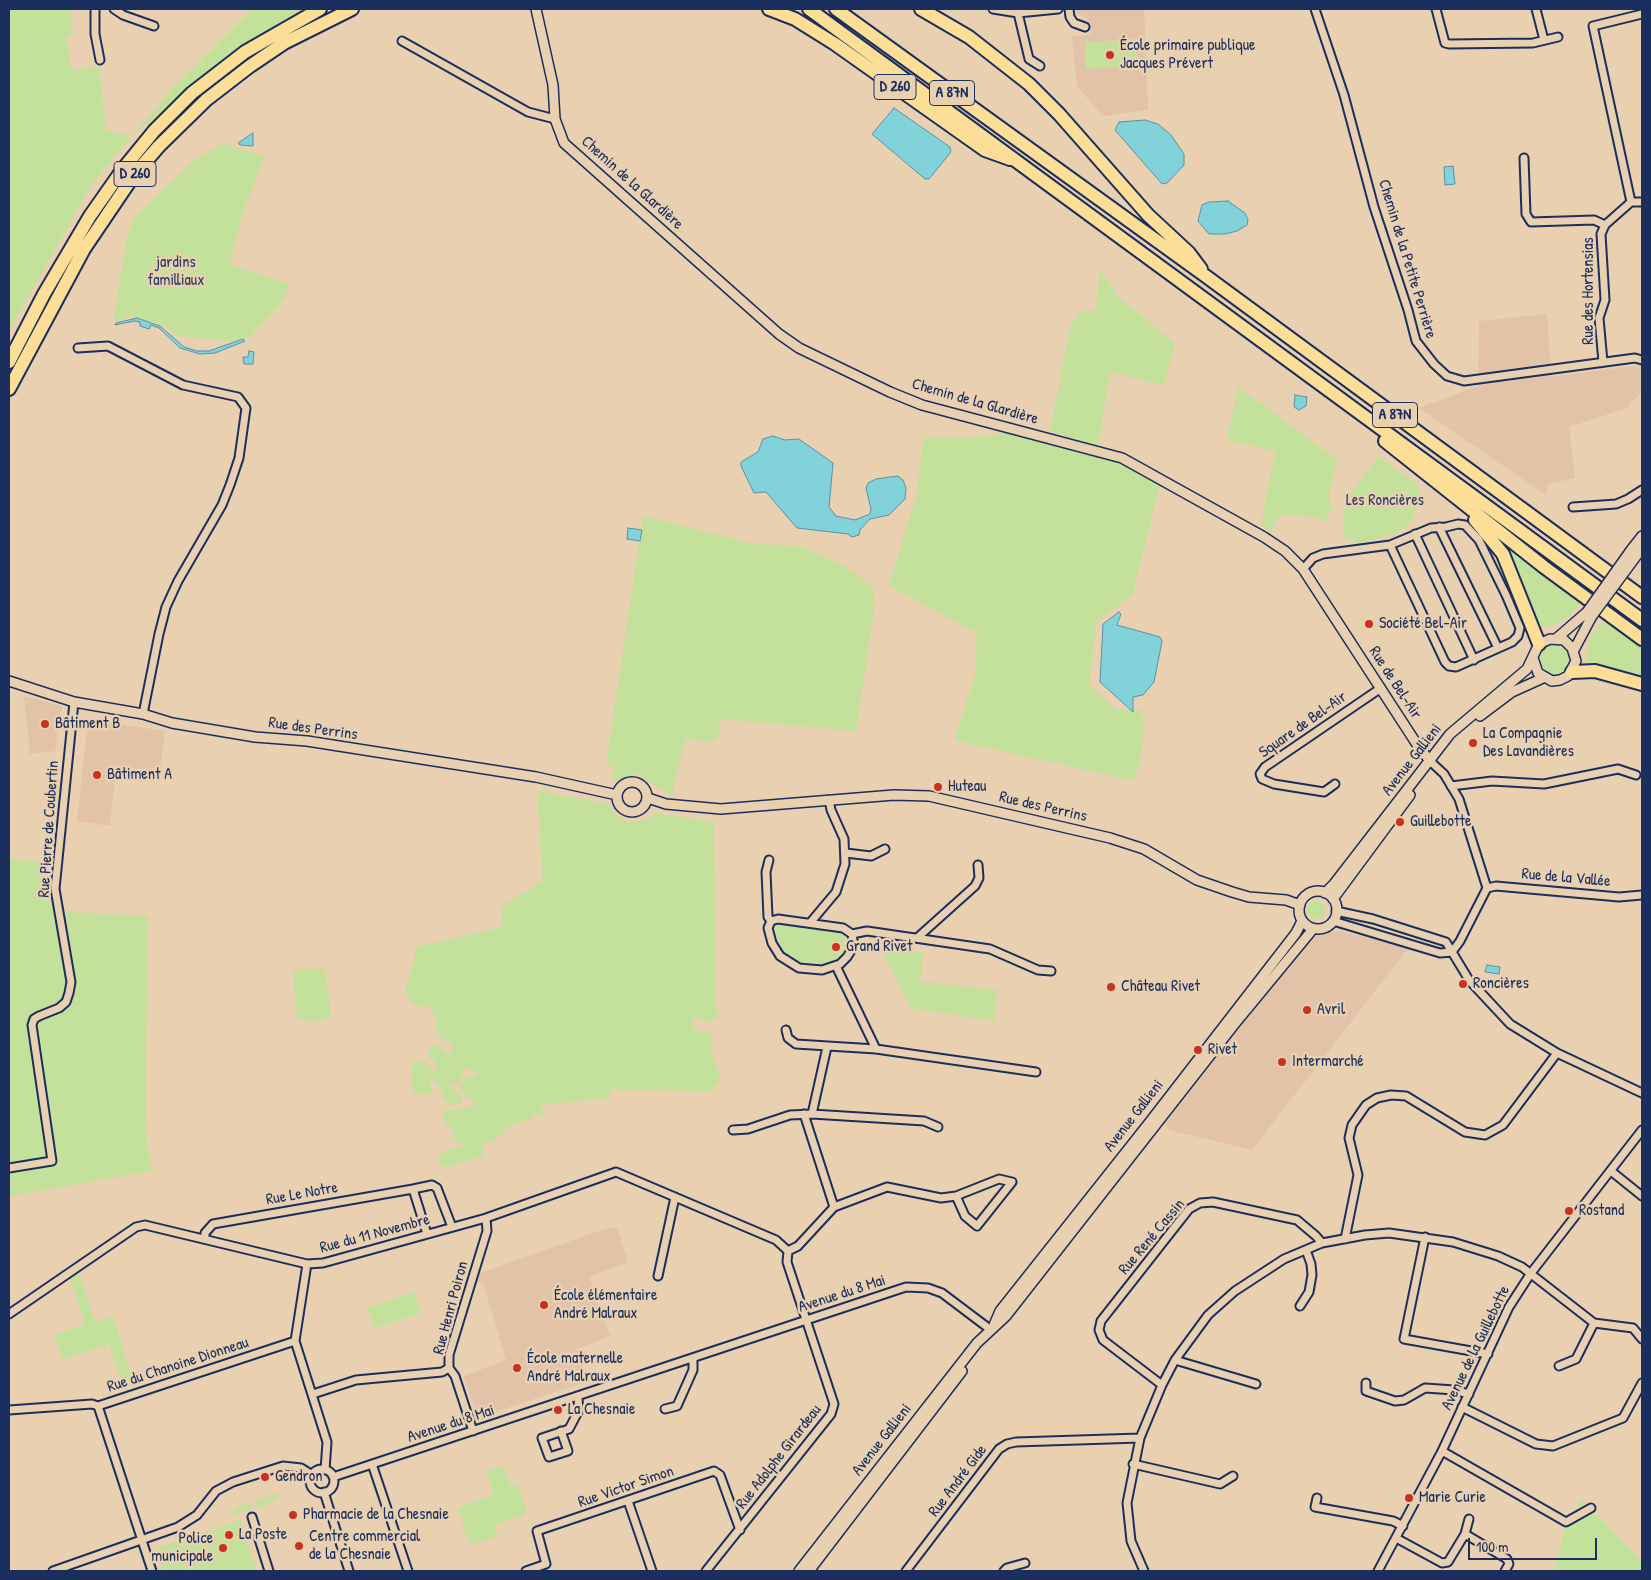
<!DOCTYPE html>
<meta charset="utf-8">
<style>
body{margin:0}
#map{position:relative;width:1651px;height:1580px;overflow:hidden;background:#e8d0b0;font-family:"Patrick Hand",sans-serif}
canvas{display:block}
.frame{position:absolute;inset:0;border:10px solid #1b2f5e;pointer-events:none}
.scale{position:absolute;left:1468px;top:1538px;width:129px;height:22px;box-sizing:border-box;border:2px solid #1b2f5e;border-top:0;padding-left:6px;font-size:15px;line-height:18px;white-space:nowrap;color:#1b2f5e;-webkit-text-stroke:4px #e8d0b0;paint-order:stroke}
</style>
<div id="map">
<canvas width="1651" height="1580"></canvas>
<div class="frame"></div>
<div class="scale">100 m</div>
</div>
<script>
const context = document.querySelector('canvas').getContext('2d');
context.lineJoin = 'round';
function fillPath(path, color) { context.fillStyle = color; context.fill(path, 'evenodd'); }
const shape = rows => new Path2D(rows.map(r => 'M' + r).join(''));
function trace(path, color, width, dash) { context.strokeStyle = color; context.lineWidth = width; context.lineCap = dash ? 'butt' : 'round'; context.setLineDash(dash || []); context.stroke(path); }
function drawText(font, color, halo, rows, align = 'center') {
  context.font = font + ' "Patrick Hand",sans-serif'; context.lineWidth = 5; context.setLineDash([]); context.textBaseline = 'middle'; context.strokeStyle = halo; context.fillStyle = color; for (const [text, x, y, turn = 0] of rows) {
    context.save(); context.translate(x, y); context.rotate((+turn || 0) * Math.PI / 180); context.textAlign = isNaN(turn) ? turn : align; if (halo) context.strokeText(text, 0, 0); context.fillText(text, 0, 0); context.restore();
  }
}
fillPath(shape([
 [1075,9,1144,9,1148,110,1103,116,1077,86,1072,37,1091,34,1089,20,1076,13],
 [1547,314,1551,377,1639,365,1642,366,1642,391,1627,408,1569,427,1575,478,1548,484,1546,495,1419,408,1478,386,1479,321],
 [24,696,62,706,55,751,30,754],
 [88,720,165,731,159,776,116,768,110,826,77,821],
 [1338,931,1409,947,1252,1150,1169,1130,1165,1124,1310,937],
 [610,1227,618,1229,628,1262,589,1277,610,1336,577,1349,588,1381,477,1418,464,1376,506,1360,483,1283,477,1282,480,1273]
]), '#e2c3a7');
fillPath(shape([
 [9,9,71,9,73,33,66,37,72,70,99,66,106,131,132,136,172,89,253,9,302,9,240,47,132,136,91,186,9,330],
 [1137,39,1138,66,1086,69,1085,42],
 [223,143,265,157,241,218,230,265,289,284,285,298,250,337,237,342,180,336,160,324,133,316,115,321,114,314,128,231,135,217,192,162],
 [1100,270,1120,298,1175,344,1164,385,1110,372,1098,447,1050,431,1070,328,1078,313,1096,310],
 [1238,387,1337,459,1330,490,1329,508,1337,502,1325,521,1316,517,1281,515,1270,532,1261,525,1275,451,1227,440],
 [1020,431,1105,452,1160,486,1133,594,1097,621,1089,685,1118,710,1140,709,1145,723,1140,764,1133,781,954,740,975,675,977,633,889,586,916,496,924,438,975,438],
 [1378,456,1417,484,1420,492,1415,516,1400,531,1356,545,1355,539,1343,540,1344,503],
 [643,516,753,544,800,546,844,566,872,586,875,604,856,731,721,719,717,742,685,739,672,796,635,773,613,783,613,766,606,765],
 [1509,547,1581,600,1569,617,1555,625,1540,628],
 [1605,618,1642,645,1642,681,1588,668,1587,641],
 '1540 659a15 15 0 1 1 30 0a15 15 0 1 1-30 0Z',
 [537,791,609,804,614,814,629,822,643,820,657,813,714,822,716,1006,718,1018,706,1023,697,1018,691,1020,694,1030,711,1033,713,1057,721,1079,711,1091,611,1089,608,1098,542,1105,543,1116,532,1113,532,1119,510,1125,503,1134,491,1142,481,1143,484,1149,482,1156,447,1167,441,1166,437,1158,449,1149,467,1146,455,1141,453,1130,445,1123,442,1112,475,1106,475,1102,463,1094,459,1086,466,1078,478,1075,476,1072,460,1065,464,1073,461,1075,462,1080,457,1084,449,1084,462,1096,462,1103,455,1106,443,1099,441,1090,432,1079,429,1081,432,1092,426,1095,416,1094,411,1087,412,1064,417,1061,424,1062,436,1072,434,1059,429,1058,427,1054,431,1047,437,1045,449,1055,452,1045,439,1035,435,1027,437,1018,426,1005,419,1007,413,1004,407,997,406,987,414,961,416,947,503,927,501,907,543,880],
 [9,858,42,863,40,891,56,908,65,912,148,916,145,1132,152,1171,9,1196],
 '1307 910a9 9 0 1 1 18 0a9 9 0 1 1-18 0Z',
 [782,923,838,931,845,937,847,948,838,960,826,965,800,965,785,955,776,942,772,932,775,926],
 [879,946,924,953,920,981,997,990,995,1021,910,1008],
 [293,969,325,969,331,1017,317,1022,297,1019],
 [79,1273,95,1321,113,1316,134,1384,124,1388,109,1344,62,1360,54,1335,85,1324,70,1279],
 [414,1292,421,1313,374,1328,367,1308],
 [502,1466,510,1484,518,1486,527,1510,524,1515,494,1525,498,1536,474,1544,468,1542,458,1508,490,1496,493,1492,487,1471],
 [280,1471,291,1471,301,1474,303,1478,295,1477,283,1480],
 [280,1493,280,1496,274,1499,274,1502,256,1508,254,1501],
 [1582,1499,1642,1561,1642,1571,1552,1571,1557,1562,1566,1522],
 [251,1502,253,1509,228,1516,236,1508],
 [241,1520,257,1571,163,1571,156,1548]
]), '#c3e19a');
const water = shape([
 [894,108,950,147,951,152,929,179,925,179,872,134,894,108],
 [1145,120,1158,124,1171,135,1184,154,1184,165,1167,183,1162,184,1115,130,1119,122,1145,120],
 [253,133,253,146,240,145,238,143,253,133],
 [1453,166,1455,184,1445,185,1444,167,1453,166],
 [1228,201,1245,213,1248,220,1247,225,1237,231,1225,234,1209,234,1198,221,1202,205,1209,202,1228,201],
 [137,318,160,326,184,347,197,351,209,351,243,339,245,341,215,353,200,354,180,348,159,328,151,325,149,329,140,326,140,322,135,321,115,325,116,323,137,318],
 [249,351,254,352,253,364,244,364,243,357,248,357,249,351],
 [1295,395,1307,397,1306,406,1299,410,1294,407,1295,395],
 [773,436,785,440,799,439,833,463,829,507,836,516,855,520,870,514,871,509,866,488,868,483,876,479,898,476,903,480,906,488,905,499,889,515,870,519,860,530,859,535,852,537,848,534,797,528,766,492,754,493,741,466,741,462,758,452,763,439,773,436],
 [628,528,642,530,640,541,627,539,628,528],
 [1119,612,1121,614,1117,625,1160,637,1162,641,1154,682,1143,695,1133,697,1133,712,1100,682,1103,624,1119,612],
 [1487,965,1500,967,1499,974,1485,972,1487,965]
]);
fillPath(water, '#82d3d9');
trace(water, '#5991a8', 1);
const street = shape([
 [95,9,95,34,100,60],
 [114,9,123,15,154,26],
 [993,9,1018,13,1029,59,1040,66],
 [1017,9,1018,13,1058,9],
 [1069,9,1070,17,1074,23,1085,27],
 [1315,9,1344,95,1374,207,1408,310,1416,341,1434,364,1447,376,1464,381,1635,358,1642,360],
 [1436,9,1445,43,1449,44,1533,43,1558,37],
 [1536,9,1544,40],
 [402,41,528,112,555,119],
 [1524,158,1526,214,1531,222,1594,220,1605,225],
 [1631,202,1593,26,1642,14],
 [78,348,108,346,183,385,238,397,246,408,239,458,230,485,222,505,178,581,166,607,159,634,143,714],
 [1603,362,1599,318,1605,300,1601,234,1605,225,1631,202,1642,202],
 [1573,507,1616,504,1628,499,1642,490],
 [1439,527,1498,648],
 [1415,534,1474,660],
 [1303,569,1313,558,1323,554,1390,545,1431,528,1446,527,1458,524,1465,525,1479,540,1506,595,1520,628,1518,636,1512,642,1456,667,1449,666,1445,662,1390,545],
 [1431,762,1444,774,1459,799,1487,888,1460,941,1452,952],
 [1335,784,1324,792,1274,784,1262,779,1260,774,1265,767,1381,688],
 [1451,786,1492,781,1544,784,1618,769,1636,775],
 [846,853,871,856,885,849],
 [769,860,766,872,768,917,771,921,768,928,772,943,780,956,799,968,822,970,840,964,847,957,854,946,852,934,843,928,778,919,771,921],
 [1487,888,1496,886,1619,897,1642,895],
 [1336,911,1373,919,1446,942,1469,980,1510,1024,1557,1053,1642,1093],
 [1333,921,1440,953,1452,952],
 [810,923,836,892,845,864,844,839,831,810,829,800],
 [852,934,867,931,990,949,1038,970,1051,971],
 [917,938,975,886,979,878,978,865],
 [836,966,876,1049],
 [786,1030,788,1038,796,1044,876,1049,1036,1072],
 [804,1114,834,1207],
 [812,1114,827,1047],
 [733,1130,748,1129,790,1115,812,1114,924,1121,938,1127],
 [9,1168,52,1161,32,1025,34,1019,39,1016,59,1008,66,1002,69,993,71,982,55,889,74,702],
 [1611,1171,1642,1196],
 [413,1189,432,1185,437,1188,452,1227],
 [1425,1237,1404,1339,1488,1354],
 [205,1239,205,1233,213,1224,413,1189,427,1234],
 [1345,1239,1358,1175,1349,1138,1352,1125,1366,1105,1377,1098,1391,1095,1406,1096,1465,1132,1485,1135,1503,1125,1557,1053],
 [788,1251,798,1246,834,1207,887,1187,941,1198,956,1196,999,1179,1012,1182,977,1226,965,1216,956,1196],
 [307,1264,295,1341,327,1442,325,1470],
 [658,1276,675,1197],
 [1300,1306,1309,1292,1312,1275,1311,1264,1306,1250],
 [9,1314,136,1227,145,1225,307,1264,323,1263,486,1218,616,1172,776,1240,788,1251,787,1262,834,1404,831,1414,706,1571],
 [1175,1360,1256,1384],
 [1559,1366,1576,1359,1594,1323],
 [1366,1383,1366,1391,1395,1401,1404,1400,1425,1388,1454,1390,1469,1394],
 [1162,1385,1103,1340,1099,1330,1101,1321,1189,1209,1200,1203,1213,1202,1297,1220,1316,1236,1322,1243],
 [313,1394,356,1380,442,1372,449,1368],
 [98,1406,152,1571],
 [1462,1407,1536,1444,1553,1446,1623,1418,1642,1383],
 [665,1409,677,1406,693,1370,693,1359],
 [9,1410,92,1404,98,1406,295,1341],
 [473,1431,455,1376,449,1368,449,1355,487,1231,486,1218],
 [561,1431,568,1451,549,1457,542,1438,569,1429,579,1410,578,1398],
 [1442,1451,1566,1522,1591,1508],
 [372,1464,408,1571],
 [1133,1464,1220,1484,1233,1476],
 '310 1481a12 12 0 1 1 24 0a12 12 0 1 1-24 0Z',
 [333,1477,906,1287,928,1288,942,1293,991,1330],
 [324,1492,349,1571],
 [1317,1498,1315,1507,1393,1521,1403,1526],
 [628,1501,652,1571],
 [252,1517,269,1571],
 [1465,1534,1507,1559,1509,1564,1505,1571],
 [1396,1538,1442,1563,1448,1562,1465,1534,1469,1519],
 [53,1571,178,1527,197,1515,216,1491,233,1482,283,1466,301,1468,312,1475],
 [526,1571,546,1564,537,1531,714,1471,720,1475,740,1530],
 [906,1571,999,1449,1007,1444,1016,1442,1140,1438],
 [1004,1571,1007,1568,1025,1563],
 [1144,1571,1131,1541,1127,1503,1140,1438,1162,1385,1175,1360,1208,1315,1235,1291,1284,1259,1322,1243,1365,1235,1389,1233,1453,1242,1498,1256,1522,1267,1594,1323,1633,1328,1642,1339],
 [1378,1571,1442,1451,1509,1307,1531,1273,1642,1130]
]);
const secondary = shape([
 [536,9,553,85,555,119,564,143,779,334,799,348,890,392,922,405,1122,458,1264,537,1285,551,1303,569,1418,746,1431,762],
 [1631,550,1642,536],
 [1637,555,1642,548],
 [1557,638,1587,612],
 [1574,650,1592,616],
 [9,681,74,702,143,714,172,723,255,737,307,741,536,777,617,795],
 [1480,716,1512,692,1543,678],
 '617 797a15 15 0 1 1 30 0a15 15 0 1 1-30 0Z',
 [648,798,666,804,721,809,894,795,929,796,1110,838,1144,849,1197,880,1232,892,1249,897,1286,900,1300,905],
 '1299 910a19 19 0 1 1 38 0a19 19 0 1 1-38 0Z',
 [1325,893,1334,884,1450,734,1527,669,1539,644,1550,639,1564,640,1572,648,1576,661,1568,676,1560,680,1552,681,1538,673,1533,658],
 [1333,899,1410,795],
 [994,1325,1000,1311,1149,1123,1296,933,1302,921],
 [799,1571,977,1343,1006,1316,1233,1026,1313,929],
 [809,1571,962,1371]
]);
const highway = shape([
 [769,9,795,19,835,44,985,150,1010,159],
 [809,9,1642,620],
 [836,9,1207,277,1642,597],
 [921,9,969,37,1029,84,1059,114,1148,215,1189,253,1201,269],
 [9,362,44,294,90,216,123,169,154,131,192,93,245,52,320,9],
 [9,389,84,249,134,175,159,146,206,100,250,66,284,43,352,9],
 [1385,441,1544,567,1642,639],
 [1475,520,1503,554,1539,644],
 [1572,672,1595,671,1642,684]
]);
trace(street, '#1b2f5e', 11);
trace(secondary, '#1b2f5e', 12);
trace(highway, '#1b2f5e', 16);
trace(street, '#e8d0b0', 7);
trace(secondary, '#e8d0b0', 9);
trace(highway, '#fdde96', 12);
const secondaryBridge = shape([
 [1587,612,1631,550],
 [1592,616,1637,555]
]);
trace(secondaryBridge, '#1b2f5e', 12, []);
trace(secondaryBridge, '#e8d0b0', 9);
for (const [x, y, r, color] of [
 [1110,55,5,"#c8321e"],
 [1369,624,5,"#c8321e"],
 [45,724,5,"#c8321e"],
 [1473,743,5,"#c8321e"],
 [97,775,5,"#c8321e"],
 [938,787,5,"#c8321e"],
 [1400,822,5,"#c8321e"],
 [836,947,5,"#c8321e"],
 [1463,984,5,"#c8321e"],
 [1111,987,5,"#c8321e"],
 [1307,1010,5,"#c8321e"],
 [1198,1050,5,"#c8321e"],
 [1282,1062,5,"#c8321e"],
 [1569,1211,5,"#c8321e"],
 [544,1305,5,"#c8321e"],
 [517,1368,5,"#c8321e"],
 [558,1410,5,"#c8321e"],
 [265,1477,5,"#c8321e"],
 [1409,1498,5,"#c8321e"],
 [293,1515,5,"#c8321e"],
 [229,1535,5,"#c8321e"],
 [299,1546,5,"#c8321e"],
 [223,1548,5,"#c8321e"]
]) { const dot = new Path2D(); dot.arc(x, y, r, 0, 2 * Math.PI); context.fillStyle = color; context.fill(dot); trace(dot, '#e8d0b0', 2); }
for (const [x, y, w] of [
 [895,87,42],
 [952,93,45],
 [135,174,42],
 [1395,415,45]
]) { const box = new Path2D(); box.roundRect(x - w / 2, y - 12.5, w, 25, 4); context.fillStyle = '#e8d0b0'; context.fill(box); trace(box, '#1b2f5e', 1); }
drawText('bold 15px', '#1b2f5e', null, [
 ["D 260",895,87],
 ["A 87N",952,93],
 ["D 260",135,174],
 ["A 87N",1395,415]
]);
drawText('16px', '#1b2f5e', '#e8d0b0', [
 ["École primaire publique",1120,46],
 ["Jacques Prévert",1120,64],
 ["Société Bel-Air",1379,624],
 ["Bâtiment B",55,724],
 ["La Compagnie",1483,734],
 ["Des Lavandières",1483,752],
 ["Bâtiment A",107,775],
 ["Huteau",948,787],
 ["Guillebotte",1410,822],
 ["Grand Rivet",846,947],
 ["Roncières",1473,984],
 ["Château Rivet",1121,987],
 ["Avril",1317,1010],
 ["Rivet",1208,1050],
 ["Intermarché",1292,1062],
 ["Rostand",1579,1211],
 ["École élémentaire",554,1296],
 ["André Malraux",554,1314],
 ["École maternelle",527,1359],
 ["André Malraux",527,1377],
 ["La Chesnaie",568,1410],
 ["Gendron",275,1477],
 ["Marie Curie",1419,1498],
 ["Pharmacie de la Chesnaie",303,1515],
 ["La Poste",239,1535],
 ["Centre commercial",309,1537],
 ["de la Chesnaie",309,1555],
 ["Police",213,1539,"right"],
 ["municipale",213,1557,"right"]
], 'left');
drawText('16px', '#1b2f5e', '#e8d0b0', [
 ["Chemin de la Glardière",632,183,42],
 ["Chemin de la Petite Perrière",1407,259,73],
 ["Rue des Hortensias",1589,291,-90],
 ["Chemin de la Glardière",975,402,16],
 ["Rue de Bel-Air",1395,683,57],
 ["Square de Bel-Air",1303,725,-35],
 ["Rue des Perrins",313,729,8],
 ["Avenue Gallieni",1412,760,-52],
 ["Rue des Perrins",1043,807,13],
 ["Rue Pierre de Coubertin",49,829,-86],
 ["Rue de la Vallée",1566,878,5],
 ["Avenue Gallieni",1134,1116,-52],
 ["Rue Le Notre",302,1194,-10],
 ["Rue du 11 Novembre",375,1234,-15],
 ["Rue René Cassin",1152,1237,-50],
 ["Avenue du 8 Mai",842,1294,-18],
 ["Rue Henri Poiron",451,1308,-75],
 ["Avenue de la Guillebotte",1476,1348,-64],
 ["Rue du Chanoine Dionneau",178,1365,-18],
 ["Avenue du 8 Mai",451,1424,-18],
 ["Avenue Gallieni",882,1440,-52],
 ["Rue Adolphe Girardeau",779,1457,-52],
 ["Rue André Gide",958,1481,-53],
 ["Rue Victor Simon",626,1487,-19]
]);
drawText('16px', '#2c4164', '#e8d0b0', [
 ["jardins",176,263],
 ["familliaux",176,281],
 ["Les Roncières",1385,501]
]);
</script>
